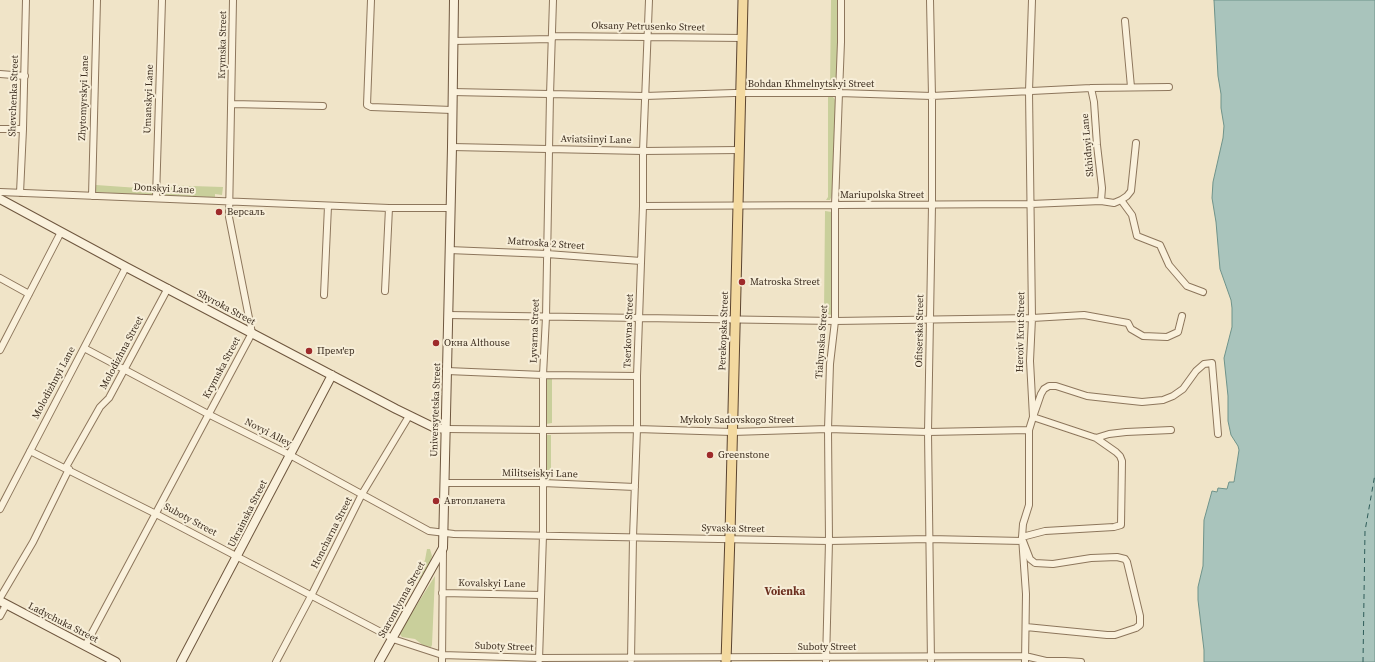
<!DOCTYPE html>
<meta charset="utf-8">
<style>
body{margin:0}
canvas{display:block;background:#f0e4c8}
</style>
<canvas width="1375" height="662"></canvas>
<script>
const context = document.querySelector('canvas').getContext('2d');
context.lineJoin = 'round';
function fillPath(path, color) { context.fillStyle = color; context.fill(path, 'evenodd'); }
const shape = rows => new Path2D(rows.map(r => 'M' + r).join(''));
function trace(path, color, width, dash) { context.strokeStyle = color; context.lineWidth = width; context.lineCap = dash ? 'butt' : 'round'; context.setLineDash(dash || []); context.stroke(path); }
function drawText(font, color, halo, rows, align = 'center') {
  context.font = font + ' "Source Serif 4",serif'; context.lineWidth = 4; context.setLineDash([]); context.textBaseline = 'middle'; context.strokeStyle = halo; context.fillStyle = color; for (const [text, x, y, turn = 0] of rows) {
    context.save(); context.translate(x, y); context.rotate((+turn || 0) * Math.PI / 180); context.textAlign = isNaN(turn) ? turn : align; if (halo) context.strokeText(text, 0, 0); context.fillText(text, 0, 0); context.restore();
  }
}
fillPath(shape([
 [831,0,839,0,840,43,837,89,830,88],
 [828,96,833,97,836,101,833,193,830,200,826,200,828,197],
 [96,185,153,189,153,195,96,192],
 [160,185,223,187,222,195,215,194,215,197,159,196],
 [825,211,832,212,833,315,824,314],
 [545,378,552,378,552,423,546,424],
 [547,435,551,435,551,480,547,480],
 [427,549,430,549,432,556,430,563,419,580,414,579,425,560],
 [435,576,432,645,431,647,424,646,415,639,402,637,399,633]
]), '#c9cf9b');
const water = shape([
 [1214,0,1375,0,1375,662,1204,662,1204,650,1198,600,1198,587,1203,566,1204,520,1212,491,1217,492,1218,488,1227,489,1229,482,1234,482,1239,450,1238,446,1231,435,1228,421,1228,396,1224,358,1232,327,1232,308,1231,300,1220,269,1216,222,1212,198,1213,182,1223,138,1224,126,1221,108,1221,94,1218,76,1214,0]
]);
fillPath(water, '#a9c4bc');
trace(water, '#6f938a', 1);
trace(shape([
 [1363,662,1365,531,1375,474]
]), '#2f5d5a', 1, [5, 4]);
const street = shape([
 [371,0,367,105,371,107,452,110],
 [930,0,932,96,932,205,928,432,931,662],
 [1125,21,1131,87],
 [552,36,743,38],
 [453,41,552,39],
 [0,74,25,76],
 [1091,88,1094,102,1097,145,1102,188,1101,201],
 [452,92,645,96,734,93,839,93,932,96,1091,88,1169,87],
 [232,104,323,106],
 [0,129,23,129],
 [452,147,643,151,739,150],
 [0,192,389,208,450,208],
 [20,193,23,129,26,0],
 [92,196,97,0],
 [156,198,162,0],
 [1121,200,1127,196,1131,191,1136,143],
 [643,206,1031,204,1101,201,1114,203,1121,200,1132,215,1137,236,1160,245,1169,265,1187,286,1203,292],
 [449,250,547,254,641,261],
 [0,278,29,294],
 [385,291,389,208],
 [324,295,328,206],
 [448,315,835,321,1032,318,1084,315,1128,323,1131,329,1143,336,1167,337,1178,332,1182,316],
 [84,348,208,414,290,455,429,531,454,534,719,539,829,541,929,539,1023,541,1030,559,1035,563,1053,564,1091,558,1117,557,1125,559,1127,562,1140,616,1140,625,1136,628,1115,635,1107,635,1026,627],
 [0,350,61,232],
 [447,371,543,375,637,376],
 [446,429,544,430,637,429,732,432,828,429,928,432,1029,430],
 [1171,430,1126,432,1109,434,1096,438,1033,417,1041,394,1044,389,1049,386,1056,386,1087,396,1114,399,1142,402,1163,400,1173,396,1183,389,1196,371,1204,364,1212,363,1218,434],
 [30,451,156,514,396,640,442,655,539,658,1025,656,1046,661,1065,661,1081,662],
 [66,467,100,407,109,398,168,288],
 [444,483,543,483,635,487],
 [0,509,126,267],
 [1022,537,1045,531,1114,527,1121,525,1122,461,1120,456,1116,452,1096,438],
 [442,593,541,595],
 [0,598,33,542,69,469],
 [0,616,6,605],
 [85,646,252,333,229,217,233,0],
 [539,660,543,535,543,375,546,317,550,95,553,0],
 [631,660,633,537,637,429,637,376,643,206,643,151,649,0],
 [276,662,311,596,362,494,409,416],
 [442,662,443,550],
 [826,662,829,541,828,429,830,364,835,321,835,205,839,93,841,42,841,0],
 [1025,662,1026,594,1022,537,1023,524,1029,505,1029,430,1033,417,1030,361,1032,318,1029,91,1032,0]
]);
const secondary = shape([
 [0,199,126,267,396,409,435,428,446,429],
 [0,601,116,662],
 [181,662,332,375],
 [379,662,443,548,452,147,454,0]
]);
const primary = shape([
 [726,662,730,534,743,0]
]);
trace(street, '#8d765c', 8);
trace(secondary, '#6f573f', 10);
trace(primary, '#5b4430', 11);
trace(street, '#faf1dc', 6);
trace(secondary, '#faf1dc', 8);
trace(primary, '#f3d9a0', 9);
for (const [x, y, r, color] of [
 [219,212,4,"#9e2a2b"],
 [742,282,4,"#9e2a2b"],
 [436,343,4,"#9e2a2b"],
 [309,351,4,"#9e2a2b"],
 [710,455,4,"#9e2a2b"],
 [436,501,4,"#9e2a2b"]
]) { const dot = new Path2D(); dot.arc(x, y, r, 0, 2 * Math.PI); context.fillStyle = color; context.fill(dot); trace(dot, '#f7eed8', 1.5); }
drawText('10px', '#3d2e20', '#f7eed8', [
 ["Oksany Petrusenko Street",648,27,1],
 ["Krymska Street",223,45,-89],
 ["Bohdan Khmelnytskyi Street",811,84],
 ["Shevchenka Street",14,96,-88],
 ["Zhytomyrskyi Lane",84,98,-88],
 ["Umanskyi Lane",149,99,-88],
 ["Aviatsiinyi Lane",596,140,1],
 ["Skhidnyi Lane",1088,145,-95],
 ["Donskyi Lane",164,189,3],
 ["Mariupolska Street",882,195],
 ["Matroska 2 Street",546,244,4],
 ["Shyroka Street",226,308,28],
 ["Lyvarna Street",535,331,-88],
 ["Tserkovna Street",629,331,-88],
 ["Perekopska Street",724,331,-88],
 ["Ofitserska Street",920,331,-89],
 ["Heroiv Krut Street",1021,332,-89],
 ["Tiahynska Street",822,342,-86],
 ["Molodizhna Street",122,353,-62],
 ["Krymska Street",222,368,-62],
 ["Molodizhnyi Lane",54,383,-62],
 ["Universytetska Street",436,410,-88],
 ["Mykoly Sadovskogo Street",737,420],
 ["Novyi Alley",268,433,27],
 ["Militseiskyi Lane",540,474,1],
 ["Ukrainska Street",248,514,-63],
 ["Suboty Street",190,520,28],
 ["Syvaska Street",733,529,1],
 ["Honcharna Street",332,533,-63],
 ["Kovalskyi Lane",492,584,1],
 ["Staromlynna Street",402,600,-61],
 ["Ladychuka Street",63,623,27],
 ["Suboty Street",504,647,2],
 ["Suboty Street",827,647]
]);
drawText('10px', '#3d2e20', '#f7eed8', [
 ["Версаль",227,212],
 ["Matroska Street",750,282],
 ["Окна Althouse",444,343],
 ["Прем'єр",317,351],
 ["Greenstone",718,455],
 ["Автопланета",444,501]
], 'left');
drawText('bold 11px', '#6b2e1e', '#f7eed8', [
 ["Voienka",785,592]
]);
</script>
